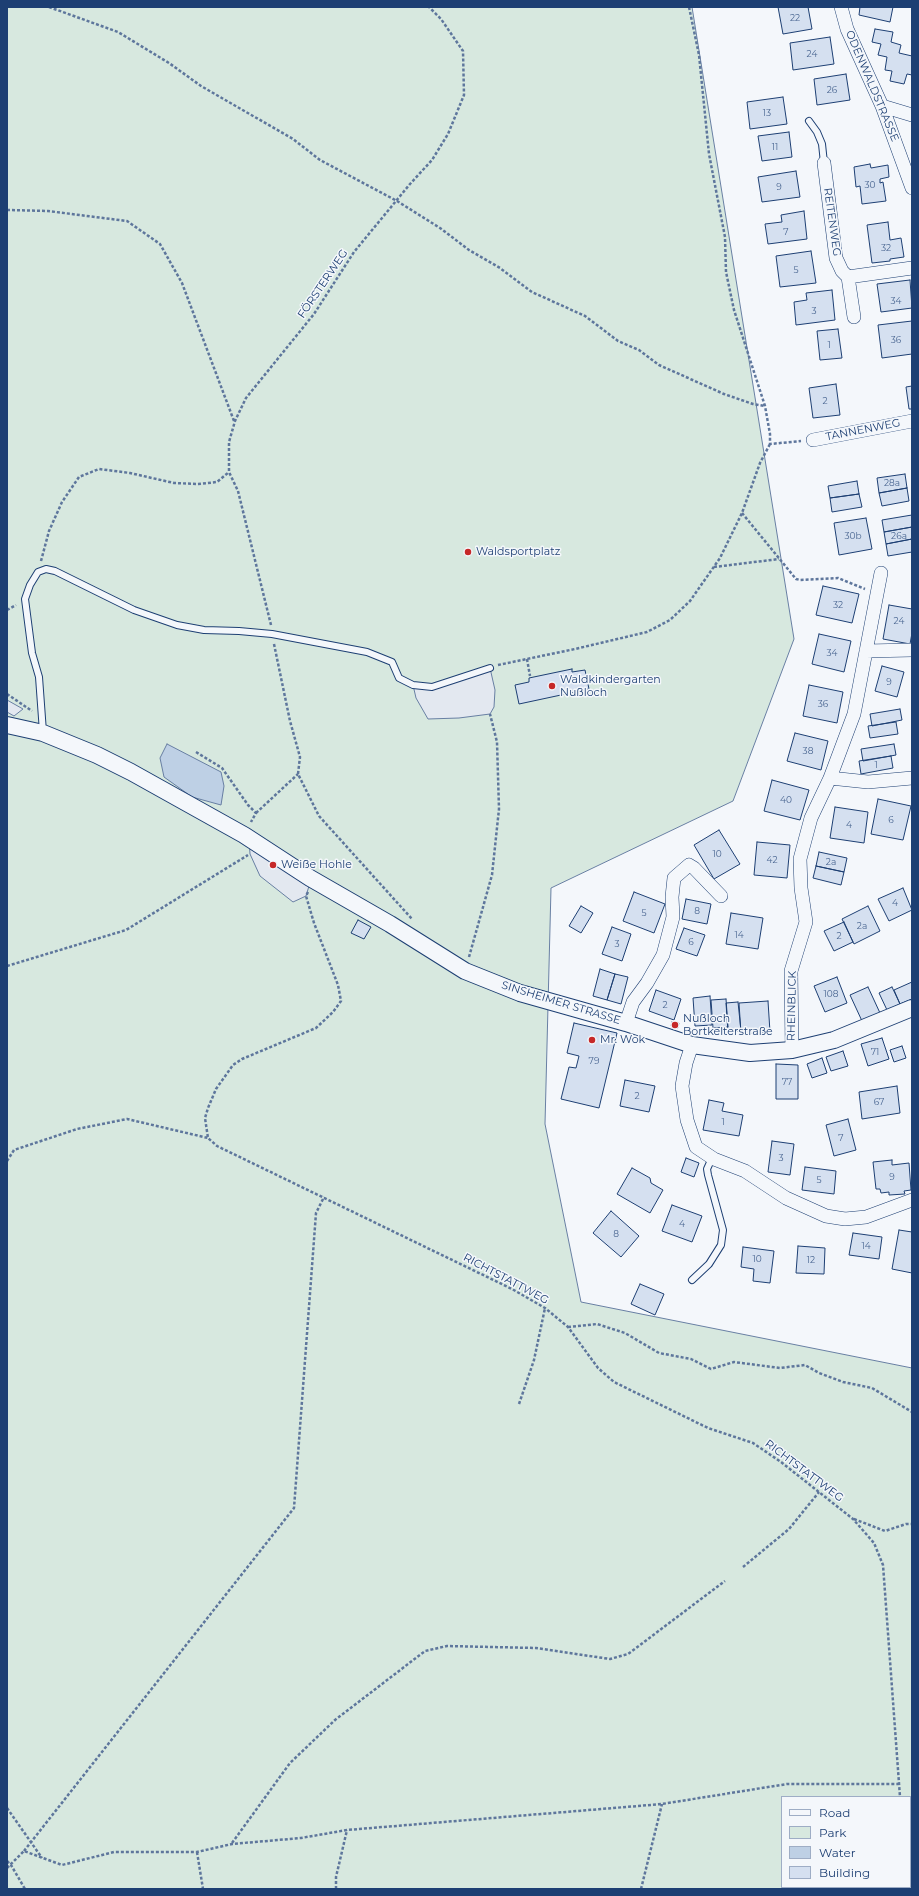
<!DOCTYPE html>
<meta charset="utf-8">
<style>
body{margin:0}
#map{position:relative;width:919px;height:1896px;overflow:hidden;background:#f4f7fb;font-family:Montserrat,sans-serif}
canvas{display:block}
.frame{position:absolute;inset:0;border:8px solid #1d3f73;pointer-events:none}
.legend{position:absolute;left:781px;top:1796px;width:130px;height:92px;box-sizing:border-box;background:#f4f7fb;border:1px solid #9eadc5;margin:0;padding:5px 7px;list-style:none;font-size:12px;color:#1d3f73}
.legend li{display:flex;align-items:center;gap:8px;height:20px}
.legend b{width:20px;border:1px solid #9eadc5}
</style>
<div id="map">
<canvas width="919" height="1896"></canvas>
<div class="frame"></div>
<ul class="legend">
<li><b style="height:5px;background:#f4f7fb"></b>Road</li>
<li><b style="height:11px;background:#d7e8df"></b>Park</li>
<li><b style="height:11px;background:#bed0e5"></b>Water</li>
<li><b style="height:11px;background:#d5e0f0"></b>Building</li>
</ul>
</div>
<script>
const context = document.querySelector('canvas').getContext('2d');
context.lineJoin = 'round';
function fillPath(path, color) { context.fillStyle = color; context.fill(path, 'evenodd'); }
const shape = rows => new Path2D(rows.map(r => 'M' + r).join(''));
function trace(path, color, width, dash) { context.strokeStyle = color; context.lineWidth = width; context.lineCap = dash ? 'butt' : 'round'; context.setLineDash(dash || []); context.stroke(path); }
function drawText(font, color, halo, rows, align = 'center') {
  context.font = font + ' Montserrat,sans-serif'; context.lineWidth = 3; context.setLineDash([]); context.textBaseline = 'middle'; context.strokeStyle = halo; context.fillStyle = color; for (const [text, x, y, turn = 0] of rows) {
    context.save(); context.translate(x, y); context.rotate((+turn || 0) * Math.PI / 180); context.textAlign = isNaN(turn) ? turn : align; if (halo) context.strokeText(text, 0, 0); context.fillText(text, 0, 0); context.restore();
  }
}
const green = shape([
 [7,7,692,7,794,639,733,801,551,888,545,1124,581,1302,912,1368,912,1889,7,1889,7,7],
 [782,1797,910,1797,910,1887,782,1887,782,1797]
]);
fillPath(green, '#d7e8df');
trace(green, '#687fa3', 1);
const parking = shape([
 [490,668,495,690,494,707,490,714,459,718,428,719,416,698,413,685,432,687,490,668],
 [7,700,23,709,14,716,7,712,7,700],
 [249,838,309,886,306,896,293,902,260,876,250,854,249,838]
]);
fillPath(parking, '#e3e8f0');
trace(parking, '#687fa3', 1);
const water = shape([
 [167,744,221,772,224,786,221,805,192,797,164,777,160,758,167,744]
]);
fillPath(water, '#bed0e5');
trace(water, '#687fa3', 1);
const building = shape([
 [778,7,808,7,812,29,783,34,778,7],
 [860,7,893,7,890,22,859,15,860,7],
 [875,29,893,32,891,42,901,45,899,53,912,56,912,75,907,74,904,84,890,81,892,71,885,70,887,57,878,55,881,44,872,42,875,29],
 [830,37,834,64,793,70,790,43,830,37],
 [846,74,850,100,817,105,814,79,846,74],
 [783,97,787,124,750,129,747,102,783,97],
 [789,132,792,157,762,161,758,136,789,132],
 [870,164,871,168,888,165,889,177,880,179,880,183,883,182,886,201,862,204,860,186,856,187,854,167,870,164],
 [796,171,800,197,762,202,758,177,796,171],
 [804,211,807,239,768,244,765,224,782,222,781,215,804,211],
 [888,222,890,240,901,238,904,257,890,259,890,261,872,263,867,225,888,222],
 [811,251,816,283,780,287,776,256,811,251],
 [910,280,912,308,881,312,877,284,910,280],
 [832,290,835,320,796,325,794,302,807,300,806,293,832,290],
 [912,321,912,354,882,358,878,325,912,321],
 [838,329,842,358,820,360,817,331,838,329],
 [836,384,840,415,813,418,809,388,836,384],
 [912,386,912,409,909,409,906,387,912,386],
 [905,474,907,488,879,493,877,478,905,474],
 [857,481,859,494,830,498,828,486,857,481],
 [907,488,909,501,882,506,879,493,907,488],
 [859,494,862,507,832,512,830,498,859,494],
 [912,515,912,527,884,532,882,520,912,515],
 [866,518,872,549,839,555,834,523,866,518],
 [912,527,912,539,886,544,884,532,912,527],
 [912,539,912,552,888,556,886,544,912,539],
 [823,586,859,594,852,623,816,615,823,586],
 [889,605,912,609,912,633,910,644,883,639,889,605],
 [819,634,851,641,844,672,812,664,819,634],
 [882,666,904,672,897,697,875,691,882,666],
 [572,669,572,672,585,670,589,689,519,704,515,685,529,682,529,678,572,669],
 [809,685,843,692,837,723,803,716,809,685],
 [900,709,902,720,872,726,870,714,900,709],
 [896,722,898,734,870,738,868,726,896,722],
 [795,733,828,741,821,770,787,761,795,733],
 [894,744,896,755,863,761,861,749,894,744],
 [891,756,893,768,861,774,859,761,891,756],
 [772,780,809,790,800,820,764,811,772,780],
 [878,799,911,806,903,840,871,834,878,799],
 [835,807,868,812,864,843,830,838,835,807],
 [719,830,740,864,714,879,694,845,719,830],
 [757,842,790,845,787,878,754,875,757,842],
 [819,852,847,858,844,872,816,866,819,852],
 [816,866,844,872,841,885,813,878,816,866],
 [903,888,912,910,889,921,878,899,903,888],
 [634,892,665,904,654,933,623,921,634,892],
 [686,899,711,904,707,924,682,919,686,899],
 [581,906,593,913,581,933,569,926,581,906],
 [868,906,880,931,854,944,842,919,868,906],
 [731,913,763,918,758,949,726,944,731,913],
 [358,920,371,927,364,939,351,933,358,920],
 [844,922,853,942,834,951,824,931,844,922],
 [612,927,631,934,622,961,602,954,612,927],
 [684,928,705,935,697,956,676,949,684,928],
 [600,969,615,974,607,1000,593,996,600,969],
 [615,974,628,977,621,1004,607,1000,615,974],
 [837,977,847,1003,825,1012,814,986,837,977],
 [912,982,912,999,900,1004,894,990,912,982],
 [868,987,880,1013,862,1021,850,995,868,987],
 [892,987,900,1004,887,1010,879,993,892,987],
 [656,990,681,999,674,1020,649,1011,656,990],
 [710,996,712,1025,695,1026,693,998,710,996],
 [726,999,728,1027,713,1028,711,1000,726,999],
 [768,1001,770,1032,741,1034,739,1003,768,1001],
 [738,1002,741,1031,728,1032,726,1003,738,1002],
 [672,1022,679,1023,678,1028,671,1026,672,1022],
 [574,1023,617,1033,599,1108,561,1099,569,1067,576,1068,579,1056,567,1053,574,1023],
 [882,1038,889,1059,868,1066,861,1044,882,1038],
 [902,1046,906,1058,894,1062,890,1050,902,1046],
 [843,1051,848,1066,831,1071,826,1057,843,1051],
 [822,1058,827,1073,812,1078,807,1064,822,1058],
 [776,1064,798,1065,798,1099,776,1099,776,1064],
 [625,1080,655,1086,649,1112,620,1106,625,1080],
 [897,1086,900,1113,862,1119,859,1092,897,1086],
 [709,1100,724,1103,722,1111,743,1115,739,1136,703,1130,709,1100],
 [848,1119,856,1150,834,1156,826,1125,848,1119],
 [772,1141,794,1144,790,1175,768,1172,772,1141],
 [686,1158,699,1163,694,1177,681,1172,686,1158],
 [892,1160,892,1165,909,1163,911,1190,904,1191,905,1194,889,1195,889,1192,881,1193,880,1189,876,1189,873,1162,892,1160],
 [805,1167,836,1171,834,1194,802,1190,805,1167],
 [632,1168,650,1178,651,1183,663,1190,650,1213,617,1194,632,1168],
 [672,1205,702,1216,692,1242,662,1231,672,1205],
 [611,1211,639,1236,621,1257,593,1233,611,1211],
 [899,1230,912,1232,912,1273,892,1269,899,1230],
 [853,1233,882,1237,879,1259,849,1255,853,1233],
 [798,1246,825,1248,824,1274,796,1273,798,1246],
 [743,1247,774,1251,770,1283,753,1281,754,1269,741,1267,743,1247],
 [640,1284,664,1294,655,1315,631,1304,640,1284]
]);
fillPath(building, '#d5e0f0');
trace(building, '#1d3f73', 1);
const service = shape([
 [809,121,817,132,822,144,824,163],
 [43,732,39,677,32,653,25,599,30,585,38,572,46,569,55,571,134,610,177,625,204,630,239,631,272,634,367,652,392,662,399,678,413,685,432,687,490,668],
 [692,1280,709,1264,721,1245,723,1230,708,1175,707,1169,712,1158]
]);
const minor = shape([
 [841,7,847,29,882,106,912,188],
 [882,106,912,115],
 [824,163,836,258,842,271,848,277,912,268],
 [848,277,854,317],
 [813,440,912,421],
 [866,651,912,650],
 [830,778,868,782,912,778],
 [626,1023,633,1002,647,983,663,955,673,917,672,897,674,878,689,865,694,868,721,896],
 [692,1045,686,1063,682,1086,687,1120,696,1147,714,1159,745,1171,786,1198,826,1216,845,1219,866,1217,912,1200],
 [792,1050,791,971,806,922,801,888,800,859,811,818,830,778,854,714,881,573]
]);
const tertiary = shape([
 [7,725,43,733,97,755,131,772,244,835,310,878,390,924,465,971,520,993,626,1023,692,1045,750,1053,792,1050,834,1040,912,1008]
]);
trace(service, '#1d3f73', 8);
trace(minor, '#1d3f73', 14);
trace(tertiary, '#1d3f73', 18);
trace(shape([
 [49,7,118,32,169,63,201,86,293,139,320,160,397,201,440,228,469,250,500,268,532,292,585,316,618,341,639,350,659,365,724,394,753,404,765,406],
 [689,7,699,55,709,154,725,237,726,272,734,310,765,406,770,434,770,444,801,441],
 [7,210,48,211,127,221,160,244,182,283,234,421],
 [742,513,796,579,800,580,838,578,865,589],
 [41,561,49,531,62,502,79,477,99,469,130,473,174,483,198,484,217,482,229,472],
 [714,567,779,559],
 [7,610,16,605],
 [271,625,238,491,229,472,229,442,235,421,246,398,314,314,354,252,410,184,432,160,448,134,464,95,463,51,441,19,429,7],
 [274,644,290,721,300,757,298,774,319,816,412,919],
 [527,659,530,676],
 [498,665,575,649,647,632,670,620,690,601,720,558,742,513,760,463,770,444],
 [7,694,32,711],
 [196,752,222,768,248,805,256,813,251,822],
 [256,813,298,774],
 [308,892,306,896,314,923,338,985,341,1001,333,1012,316,1028,242,1059,233,1065,216,1089,208,1108,205,1118,208,1138,217,1146,512,1289,545,1308,568,1327,598,1368,614,1382,708,1428,753,1443,781,1462,853,1519,874,1543,883,1565,900,1797],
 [469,957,492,875,499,809,497,742,490,714],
 [7,966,126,930,248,855],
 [7,1161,14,1150,77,1129,127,1119,208,1138],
 [568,1327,597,1324,625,1333,659,1353,691,1359,711,1369,734,1362,780,1368,805,1365,819,1373,843,1382,872,1388,912,1412],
 [519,1404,534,1360,545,1308],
 [854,1519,885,1531,906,1524,912,1524],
 [743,1567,789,1529,819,1492],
 [7,1808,42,1858],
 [232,1843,290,1763,335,1720,425,1651,447,1646,536,1648,610,1659,628,1654,725,1581],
 [24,1851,294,1508,316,1213,324,1197],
 [197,1852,203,1889],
 [7,1861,11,1865,25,1889],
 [7,1868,24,1851,62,1865,114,1852,197,1852,232,1844,301,1838,347,1830,662,1804,787,1784,899,1784],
 [906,1887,906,1889],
 [336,1889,336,1877,347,1830],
 [641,1889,662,1804]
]), '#5e769c', 2.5, [3, 2]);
trace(service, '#f4f7fb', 6);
trace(minor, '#f4f7fb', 13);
trace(tertiary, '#f4f7fb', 16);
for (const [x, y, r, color] of [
 [468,552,4,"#c62828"],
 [552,686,4,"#c62828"],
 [273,865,4,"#c62828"],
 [675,1025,4,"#c62828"],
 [592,1040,4,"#c62828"]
]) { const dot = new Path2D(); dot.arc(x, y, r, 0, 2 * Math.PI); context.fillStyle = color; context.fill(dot); trace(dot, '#f4f7fb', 1.5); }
drawText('9px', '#4b6792', null, [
 ["22",795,18],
 ["24",812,54],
 ["26",832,90],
 ["13",767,113],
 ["11",775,147],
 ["30",870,185],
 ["9",779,187],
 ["7",786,232],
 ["32",886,248],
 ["5",796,270],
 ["34",896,301],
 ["3",814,311],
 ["36",896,340],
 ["1",829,345],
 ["2",825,401],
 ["28a",892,483],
 ["30b",853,536],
 ["26a",899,536],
 ["32",838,605],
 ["24",899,621],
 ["34",832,653],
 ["9",889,682],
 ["36",823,704],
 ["38",808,751],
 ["1",876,765],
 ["40",786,800],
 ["6",891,820],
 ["4",849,825],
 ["10",717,854],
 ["42",772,860],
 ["2a",831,862],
 ["4",895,903],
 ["8",697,911],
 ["5",644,913],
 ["2a",862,926],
 ["14",739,935],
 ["2",839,936],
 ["6",691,942],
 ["3",617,944],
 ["108",831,994],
 ["2",665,1005],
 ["71",875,1052],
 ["79",594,1061],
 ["77",787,1082],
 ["2",637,1096],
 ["67",879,1102],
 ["1",723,1122],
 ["7",841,1138],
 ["3",781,1158],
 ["9",892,1177],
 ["5",819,1180],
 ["4",682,1224],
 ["8",616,1234],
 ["14",866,1246],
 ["10",757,1259],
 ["12",811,1260]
]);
drawText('11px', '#1d3f73', '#f4f7fb', [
 ["ODENWALDSTRASSE",872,86,67],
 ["REITENWEG",832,222,82],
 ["FÖRSTERWEG",323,284,-56],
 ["TANNENWEG",863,430,-11],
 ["SINSHEIMER STRASSE",561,1003,17],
 ["RHEINBLICK",792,1006,-89],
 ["RICHTSTATTWEG",506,1279,28],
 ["RICHTSTATTWEG",804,1471,37]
]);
drawText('11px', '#1d3f73', '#f4f7fb', [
 ["Waldsportplatz",476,552],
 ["Waldkindergarten",560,680],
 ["Nußloch",560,693],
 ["Weiße Hohle",281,865],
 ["Nußloch",683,1019],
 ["Bortkelterstraße",683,1032],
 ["Mr. Wok",600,1040]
], 'left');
</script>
